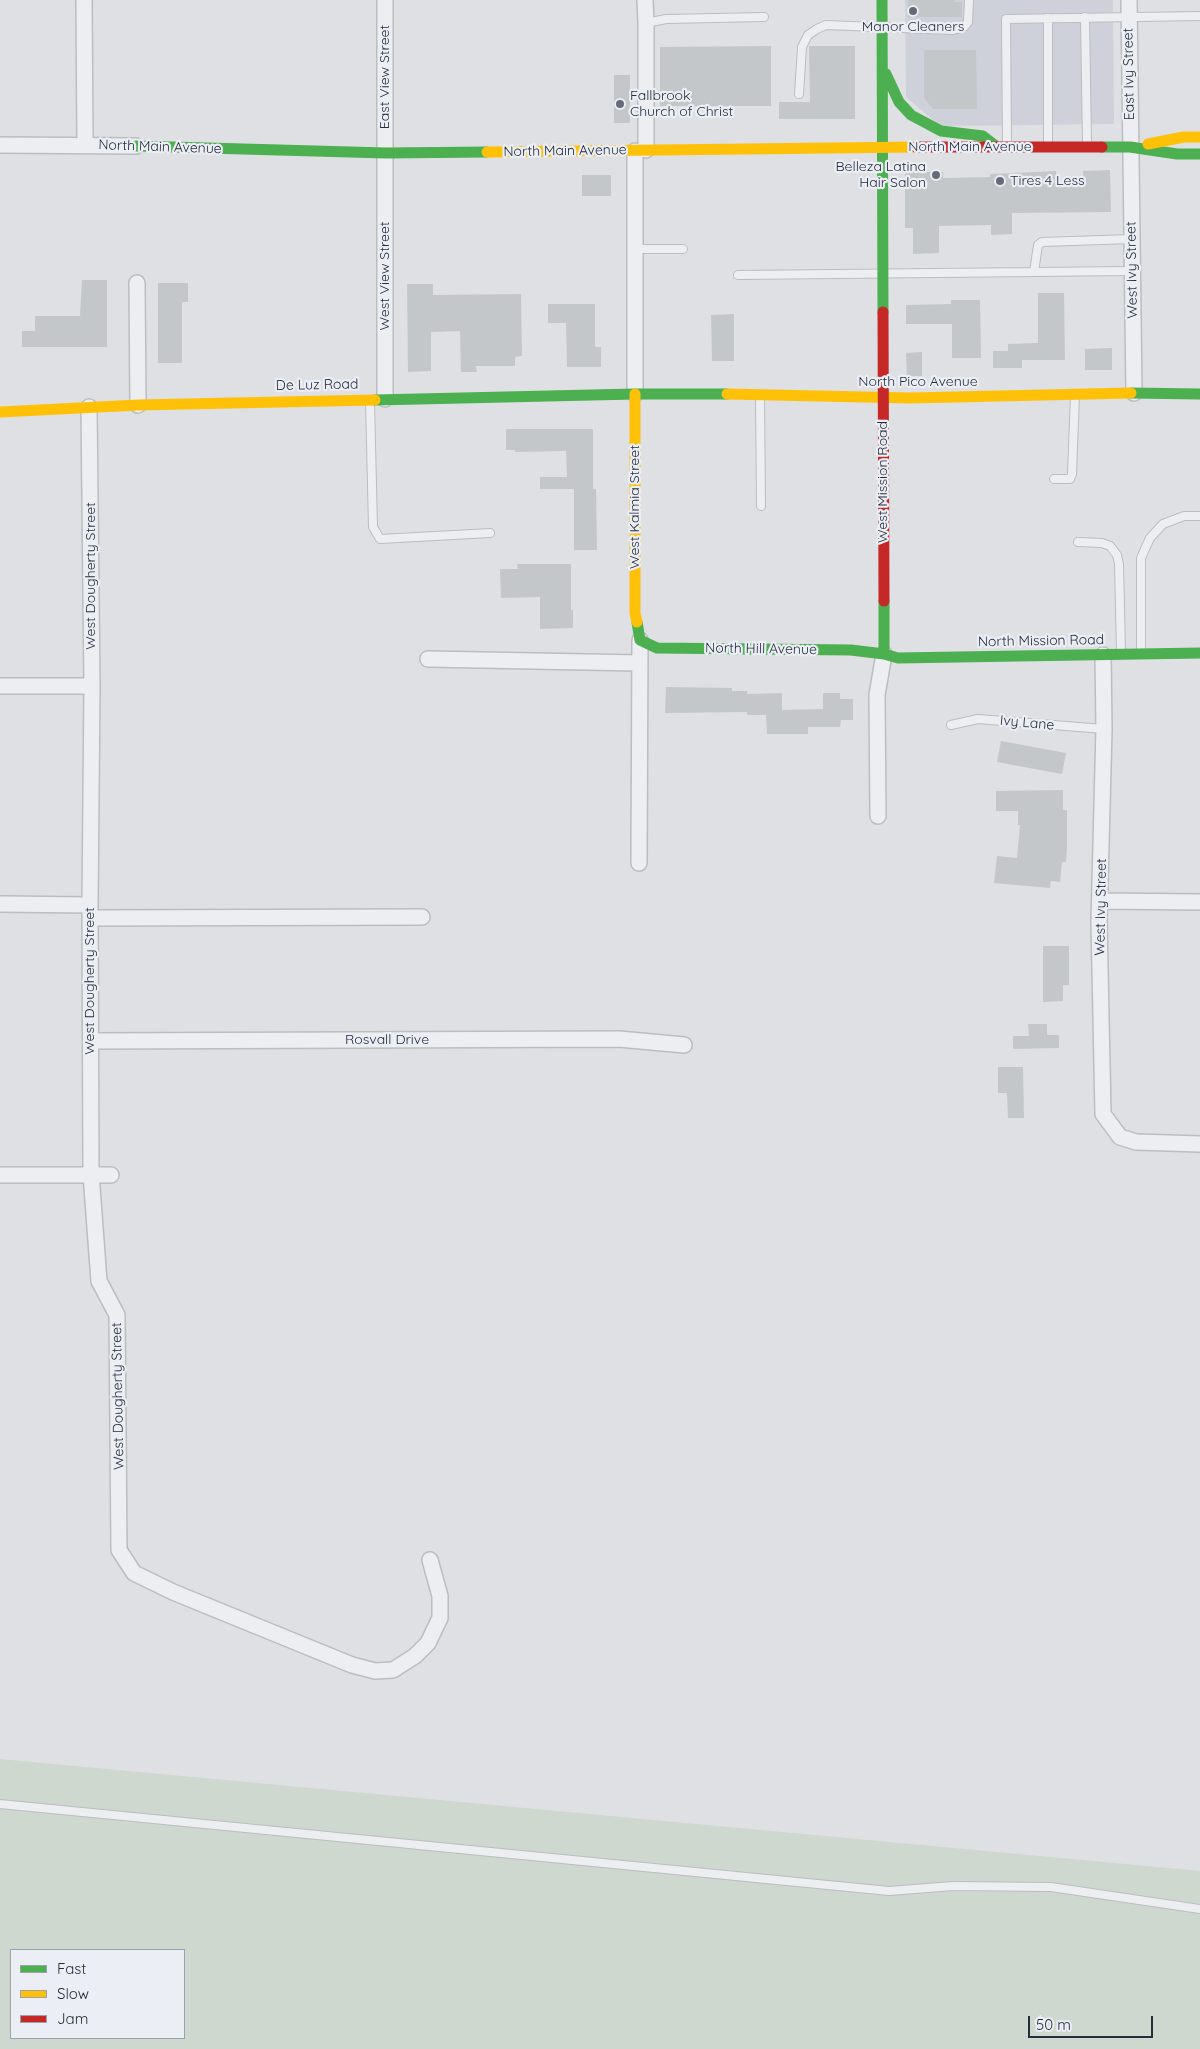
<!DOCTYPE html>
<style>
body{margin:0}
#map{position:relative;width:1200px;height:2049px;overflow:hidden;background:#dee0e3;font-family:Quicksand,sans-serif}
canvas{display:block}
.legend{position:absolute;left:10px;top:1949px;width:175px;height:90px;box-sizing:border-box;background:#ebeef4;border:1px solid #9ca1ab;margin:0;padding:6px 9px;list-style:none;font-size:15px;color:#252d3d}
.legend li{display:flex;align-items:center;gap:10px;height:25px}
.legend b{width:25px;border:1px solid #9ca1ab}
.scale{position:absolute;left:1028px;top:2016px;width:125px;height:22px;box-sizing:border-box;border:2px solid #252d3d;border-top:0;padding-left:6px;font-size:15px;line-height:18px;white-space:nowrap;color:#252d3d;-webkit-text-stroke:4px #ebeef4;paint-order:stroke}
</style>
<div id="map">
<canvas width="1200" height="2049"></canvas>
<ul class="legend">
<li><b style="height:6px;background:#4caf50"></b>Fast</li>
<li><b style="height:6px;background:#ffc107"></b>Slow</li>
<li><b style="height:6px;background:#c62828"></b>Jam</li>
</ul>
<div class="scale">50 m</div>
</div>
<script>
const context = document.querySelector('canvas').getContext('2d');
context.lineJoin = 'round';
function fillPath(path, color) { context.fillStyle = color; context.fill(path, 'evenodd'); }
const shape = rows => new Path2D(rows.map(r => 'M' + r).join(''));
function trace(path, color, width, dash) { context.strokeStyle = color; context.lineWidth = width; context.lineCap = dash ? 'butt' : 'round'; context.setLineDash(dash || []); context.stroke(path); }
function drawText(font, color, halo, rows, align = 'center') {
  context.font = font + ' Quicksand,sans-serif'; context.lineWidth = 4.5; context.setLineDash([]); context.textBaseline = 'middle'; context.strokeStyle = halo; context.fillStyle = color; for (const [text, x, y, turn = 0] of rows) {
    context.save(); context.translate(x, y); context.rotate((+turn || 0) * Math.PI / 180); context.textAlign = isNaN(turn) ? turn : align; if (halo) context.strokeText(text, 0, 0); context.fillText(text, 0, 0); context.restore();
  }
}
fillPath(shape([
 [905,0,1113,0,1114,124,940,126,906,97]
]), '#ced1d9');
fillPath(shape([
 [0,1759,1200,1871,1200,2049,0,2049],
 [11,1950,184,1950,184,2038,11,2038]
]), '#ced8ce');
fillPath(shape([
 [908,0,954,0,954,2,962,2,962,17,908,17],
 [771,46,771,106,660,106,660,47],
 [809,46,855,46,855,119,779,119,779,102,810,102],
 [924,50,976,50,977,109,933,109,924,98],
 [614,75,630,75,630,123,614,123],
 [1110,170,1111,212,1012,213,1012,234,991,235,991,225,939,226,939,253,913,254,913,228,905,228,905,172,943,172,943,178,990,177,990,174,1056,171,1056,187,1084,186,1083,171],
 [582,175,611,175,611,196,582,196],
 [82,280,107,280,107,347,22,347,22,331,35,331,35,316,80,316],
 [158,283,188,283,188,302,182,302,182,363,158,363],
 [407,284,433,284,433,295,521,294,522,356,515,357,515,366,476,366,477,372,461,372,460,331,431,332,431,371,408,372],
 [1038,293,1064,293,1065,360,1022,360,1022,368,993,368,993,351,1008,351,1008,344,1038,343],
 [951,300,980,300,981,358,952,358,952,324,906,324,906,305,951,304],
 [548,304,595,304,595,347,601,347,601,367,567,367,566,323,548,323],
 [734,314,734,361,712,361,711,315],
 [1112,348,1112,370,1085,370,1085,349],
 [922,352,922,376,907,376,906,353],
 [506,429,593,429,593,489,596,489,597,550,574,550,574,489,540,489,540,477,567,477,566,451,515,452,515,450,506,450],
 [517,564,571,564,571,610,573,610,573,628,540,629,540,597,501,598,500,569,518,569],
 [666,687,732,688,732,691,747,691,747,694,782,693,782,710,823,709,823,693,840,693,840,699,853,699,853,720,841,720,840,727,808,727,808,734,767,734,766,715,747,715,747,712,665,713],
 [1001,741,1066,753,1062,774,997,762],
 [1063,790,1063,810,1067,810,1067,847,1066,862,1062,862,1060,882,1051,881,1050,888,994,883,997,856,1017,858,1020,825,1018,825,1018,811,996,811,996,791],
 [1043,946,1069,946,1069,985,1063,985,1063,1001,1043,1002],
 [1028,1024,1047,1024,1047,1035,1059,1035,1059,1048,1013,1049,1013,1036,1029,1036],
 [998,1067,1023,1067,1024,1118,1008,1118,1007,1093,998,1093]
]), '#c4c7ca');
const lane = shape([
 [1085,17,1087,145],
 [1048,18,1048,146],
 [646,23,666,19,764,17],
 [799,94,802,47,808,35,817,29,826,25,953,30,964,27,968,22,969,0],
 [1007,145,1006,19,1200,16],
 [636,249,683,249],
 [1034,272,1038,245,1042,242,1132,239],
 [738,275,1132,271],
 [760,396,761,506],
 [370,401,373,527,380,539,490,533],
 [1054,479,1070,479,1072,474,1075,395],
 [1078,542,1102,543,1110,546,1117,555,1119,564,1121,652],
 [1141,651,1141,558,1150,538,1163,524,1184,516,1200,516],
 [951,725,978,719,1104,729],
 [0,1804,889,1891,953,1886,1051,1887,1200,1909]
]);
const street = shape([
 [84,0,85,144],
 [385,0,385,399],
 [645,0,646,23,646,150],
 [1129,0,1134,393],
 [0,145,136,146],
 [137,283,138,405],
 [635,394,635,151],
 [89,407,92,686,90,905,91,1174,99,1281,117,1315,119,1550,134,1573,173,1592,352,1665,375,1671,393,1670,415,1656,428,1643,440,1618,440,1596,430,1560],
 [1103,655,1104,729,1099,921,1103,1114,1120,1137,1136,1142,1200,1144],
 [428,659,639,663],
 [0,686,92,686],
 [878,816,877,695,884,654],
 [639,863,640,640],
 [1100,901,1200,902],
 [0,904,90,905],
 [90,918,422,917],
 [91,1041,619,1039,684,1045],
 [0,1175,111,1175]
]);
trace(lane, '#bbbdc1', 10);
trace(street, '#bbbdc1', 18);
trace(lane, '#edeef1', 8);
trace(street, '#edeef1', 15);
trace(shape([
 [882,0,883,312],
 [886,74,899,102,911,115,941,131,983,136,997,147],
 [136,146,386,153,487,152],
 [1102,147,1130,147,1177,154,1200,154],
 [1131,393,1200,394],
 [375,400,635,394,727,394],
 [884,601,884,654,898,658,1200,653],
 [637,622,640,640,657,648,851,650,884,654]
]), '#4caf50', 11);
trace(shape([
 [1148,144,1184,137,1200,137],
 [487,152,916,147],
 [635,394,635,613,637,622],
 [727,394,910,398,1131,393],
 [0,412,138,405,375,400]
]), '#ffc107', 11);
trace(shape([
 [916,147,1102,147],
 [883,312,884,601]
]), '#c62828', 11);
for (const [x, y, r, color] of [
 [913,11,5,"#666c77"],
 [620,104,5,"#666c77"],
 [936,175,5,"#666c77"],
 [1000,181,5,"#666c77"]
]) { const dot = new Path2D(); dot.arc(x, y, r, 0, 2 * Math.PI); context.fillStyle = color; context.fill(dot); trace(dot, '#ebeef4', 2); }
drawText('14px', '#252d3d', '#ebeef4', [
 ["Manor Cleaners",913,27,"center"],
 ["Fallbrook",630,96],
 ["Church of Christ",630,112],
 ["Belleza Latina",926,167,"right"],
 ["Hair Salon",926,183,"right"],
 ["Tires 4 Less",1010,181]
], 'left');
drawText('14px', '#252d3d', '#ebeef4', [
 ["East Ivy Street",1129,74,-91],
 ["East View Street",385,77,-90],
 ["North Main Avenue",160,147,2],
 ["North Main Avenue",970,147],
 ["North Main Avenue",565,151,-1],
 ["West Ivy Street",1132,270,-91],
 ["West View Street",385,276,-90],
 ["North Pico Avenue",918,382],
 ["De Luz Road",317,385,-1],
 ["West Mission Road",883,482,-90],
 ["West Kalmia Street",635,507,-90],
 ["West Dougherty Street",91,576,-90],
 ["North Mission Road",1041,641,-1],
 ["North Hill Avenue",761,649,1],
 ["Ivy Lane",1027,723,5],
 ["West Ivy Street",1101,907,-89],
 ["West Dougherty Street",90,981,-90],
 ["Rosvall Drive",387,1040],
 ["West Dougherty Street",118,1396,-91]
]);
</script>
